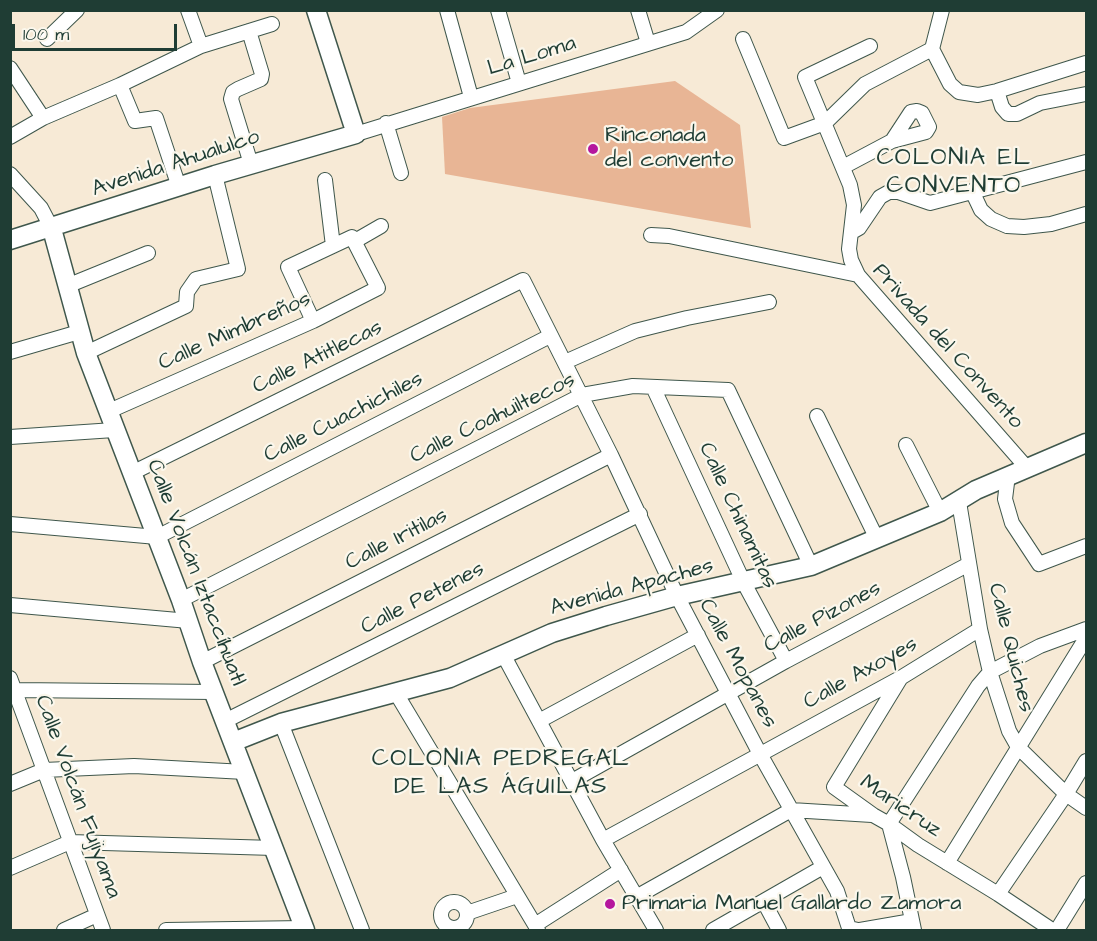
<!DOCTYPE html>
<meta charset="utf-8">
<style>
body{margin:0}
#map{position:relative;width:1097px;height:941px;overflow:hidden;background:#f7ead6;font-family:"Architects Daughter",sans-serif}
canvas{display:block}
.frame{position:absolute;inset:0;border:12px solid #1f3d34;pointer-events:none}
.scale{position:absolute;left:12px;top:24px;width:165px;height:27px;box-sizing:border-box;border:3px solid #1f3d34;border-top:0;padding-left:8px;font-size:18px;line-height:21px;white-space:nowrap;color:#1f3d34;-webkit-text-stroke:4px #fbf7ec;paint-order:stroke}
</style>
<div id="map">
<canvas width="1097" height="941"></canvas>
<div class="frame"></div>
<div class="scale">100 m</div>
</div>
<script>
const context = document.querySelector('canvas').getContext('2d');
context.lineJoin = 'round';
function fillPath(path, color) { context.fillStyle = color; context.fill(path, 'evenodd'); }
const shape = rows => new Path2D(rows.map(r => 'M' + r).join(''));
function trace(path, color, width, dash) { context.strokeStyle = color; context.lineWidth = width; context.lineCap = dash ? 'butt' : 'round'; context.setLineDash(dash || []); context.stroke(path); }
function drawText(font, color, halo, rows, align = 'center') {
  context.font = font + ' "Architects Daughter",sans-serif'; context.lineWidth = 4.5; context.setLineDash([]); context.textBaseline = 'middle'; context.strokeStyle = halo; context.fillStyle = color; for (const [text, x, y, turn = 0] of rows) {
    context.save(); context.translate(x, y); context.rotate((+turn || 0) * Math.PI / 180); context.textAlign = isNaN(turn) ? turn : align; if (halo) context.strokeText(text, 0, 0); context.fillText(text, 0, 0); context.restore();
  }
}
fillPath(shape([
 [675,81,740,125,751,228,445,174,442,117,470,108]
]), '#e8b595');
const street = shape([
 [188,10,201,46],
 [447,10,471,97],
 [498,10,519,83],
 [638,10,648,43],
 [942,10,932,49,950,84,959,92,978,95,997,91,1086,63],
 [249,31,262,74,261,79,238,89,233,92,231,99,251,164],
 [47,39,77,10],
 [743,39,784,138,825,123,865,84,932,49],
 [10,68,43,118],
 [120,85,135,121,156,118,179,187],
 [997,91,1002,107,1008,114,1017,114,1040,103,1086,94],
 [386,123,401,173],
 [356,134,686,32,717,10],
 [10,137,43,118,120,85,201,46,272,24],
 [843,167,892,141,926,132,929,127,922,113,917,111,911,112,892,141],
 [10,174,41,208,52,229],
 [325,180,333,246],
 [972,191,981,210,991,219,1007,226,1024,227,1051,224,1086,214],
 [852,232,859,228,880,197,889,192,898,192,930,203,1086,162],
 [651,235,669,236,858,275,1027,468],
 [355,241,381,226],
 [858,275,851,260,849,249,854,205,850,185,805,77,870,46],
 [67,286,148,253],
 [10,352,79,332],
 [86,353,186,306,187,292,196,279,238,269,215,175],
 [565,362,635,331,687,318,769,302],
 [653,387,744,583,786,661],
 [107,412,313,321,378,288,352,237,288,267,313,321],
 [817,416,877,539],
 [10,437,114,430],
 [906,445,940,512],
 [132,473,523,280,611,455,677,596,760,754,837,891,849,928,858,930],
 [1008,475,1005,499,1012,523,1039,564,1086,546],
 [959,502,980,629,990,672,1009,731,1018,747,1066,794,1086,808],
 [10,524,157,537,550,336],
 [181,600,582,395,633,386,728,390,811,566],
 [10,605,189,621],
 [504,656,603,840,656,930],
 [202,662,611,455],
 [10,678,103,930],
 [900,679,834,787,873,815,889,824,918,845,998,894,1052,930],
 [10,692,15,690,214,692],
 [396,693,538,930],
 [225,721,640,514],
 [539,721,698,635],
 [281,723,362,930],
 [572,781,786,661,969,564],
 [10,784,44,770,134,766,245,772],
 [603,840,902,677,980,629],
 [947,863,1086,638],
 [10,868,70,842,274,848],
 [998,894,1066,794,1086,761],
 [636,897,791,810,872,815],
 '441 915a13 13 0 1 1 26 0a13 13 0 1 1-26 0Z',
 [764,902,779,930],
 [467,913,517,896],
 [535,925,621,870],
 [64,930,97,915],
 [166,930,304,928],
 [713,930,823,867],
 [860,930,912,921],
 [914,930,903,877,889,824,978,686,990,672,1040,646,1086,629],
 [1057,930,1086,883]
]);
const secondary = shape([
 [52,229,86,353,181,600,202,662,305,930],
 [10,240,215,175,356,134,316,10],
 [233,742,281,723,450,678,552,633,606,616,677,596,811,566,940,512,976,490,1086,443]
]);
trace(street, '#3f574c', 16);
trace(secondary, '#3f574c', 21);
trace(street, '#fff', 14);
trace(secondary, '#fff', 18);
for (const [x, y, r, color] of [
 [593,149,6,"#b5179e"],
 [610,904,6,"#b5179e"]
]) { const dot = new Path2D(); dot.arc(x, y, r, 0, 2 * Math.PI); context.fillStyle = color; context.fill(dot); trace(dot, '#fbf7ec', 2); }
drawText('22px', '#1f3d34', '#fbf7ec', [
 ["La Loma",532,57,-17],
 ["Avenida Ahualulco",176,164,-18],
 ["Calle Mimbreños",235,332,-24],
 ["Privada del Convento",947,347,48],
 ["Calle Atitlecas",318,358,-26],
 ["Calle Cuachichiles",344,418,-27],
 ["Calle Coahuiltecos",493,419,-26],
 ["Calle Chinamitas",737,516,65],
 ["Calle Iritilas",397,540,-27],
 ["Calle Volcán Iztaccíhuatl",195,573,69],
 ["Avenida Apaches",632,588,-15],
 ["Calle Petenes",423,599,-27],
 ["Calle Pizones",823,618,-28],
 ["Calle Quiches",1010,648,76],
 ["Calle Mopanes",737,664,62],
 ["Calle Axoyes",861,674,-29],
 ["Calle Volcán Fujiyama",77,797,70],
 ["Maricruz",900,807,34]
]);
drawText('22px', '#1f3d34', '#fbf7ec', [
 ["Rinconada",605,136],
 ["del convento",605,161],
 ["Primaria Manuel Gallardo Zamora",622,904]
], 'left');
context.letterSpacing = '1.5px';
drawText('24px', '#1f3d34', '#fbf7ec', [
 ["COLONIA EL",954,159],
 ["CONVENTO",954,187],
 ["COLONIA PEDREGAL",501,760],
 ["DE LAS ÁGUILAS",501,788]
]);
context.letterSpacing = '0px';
</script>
